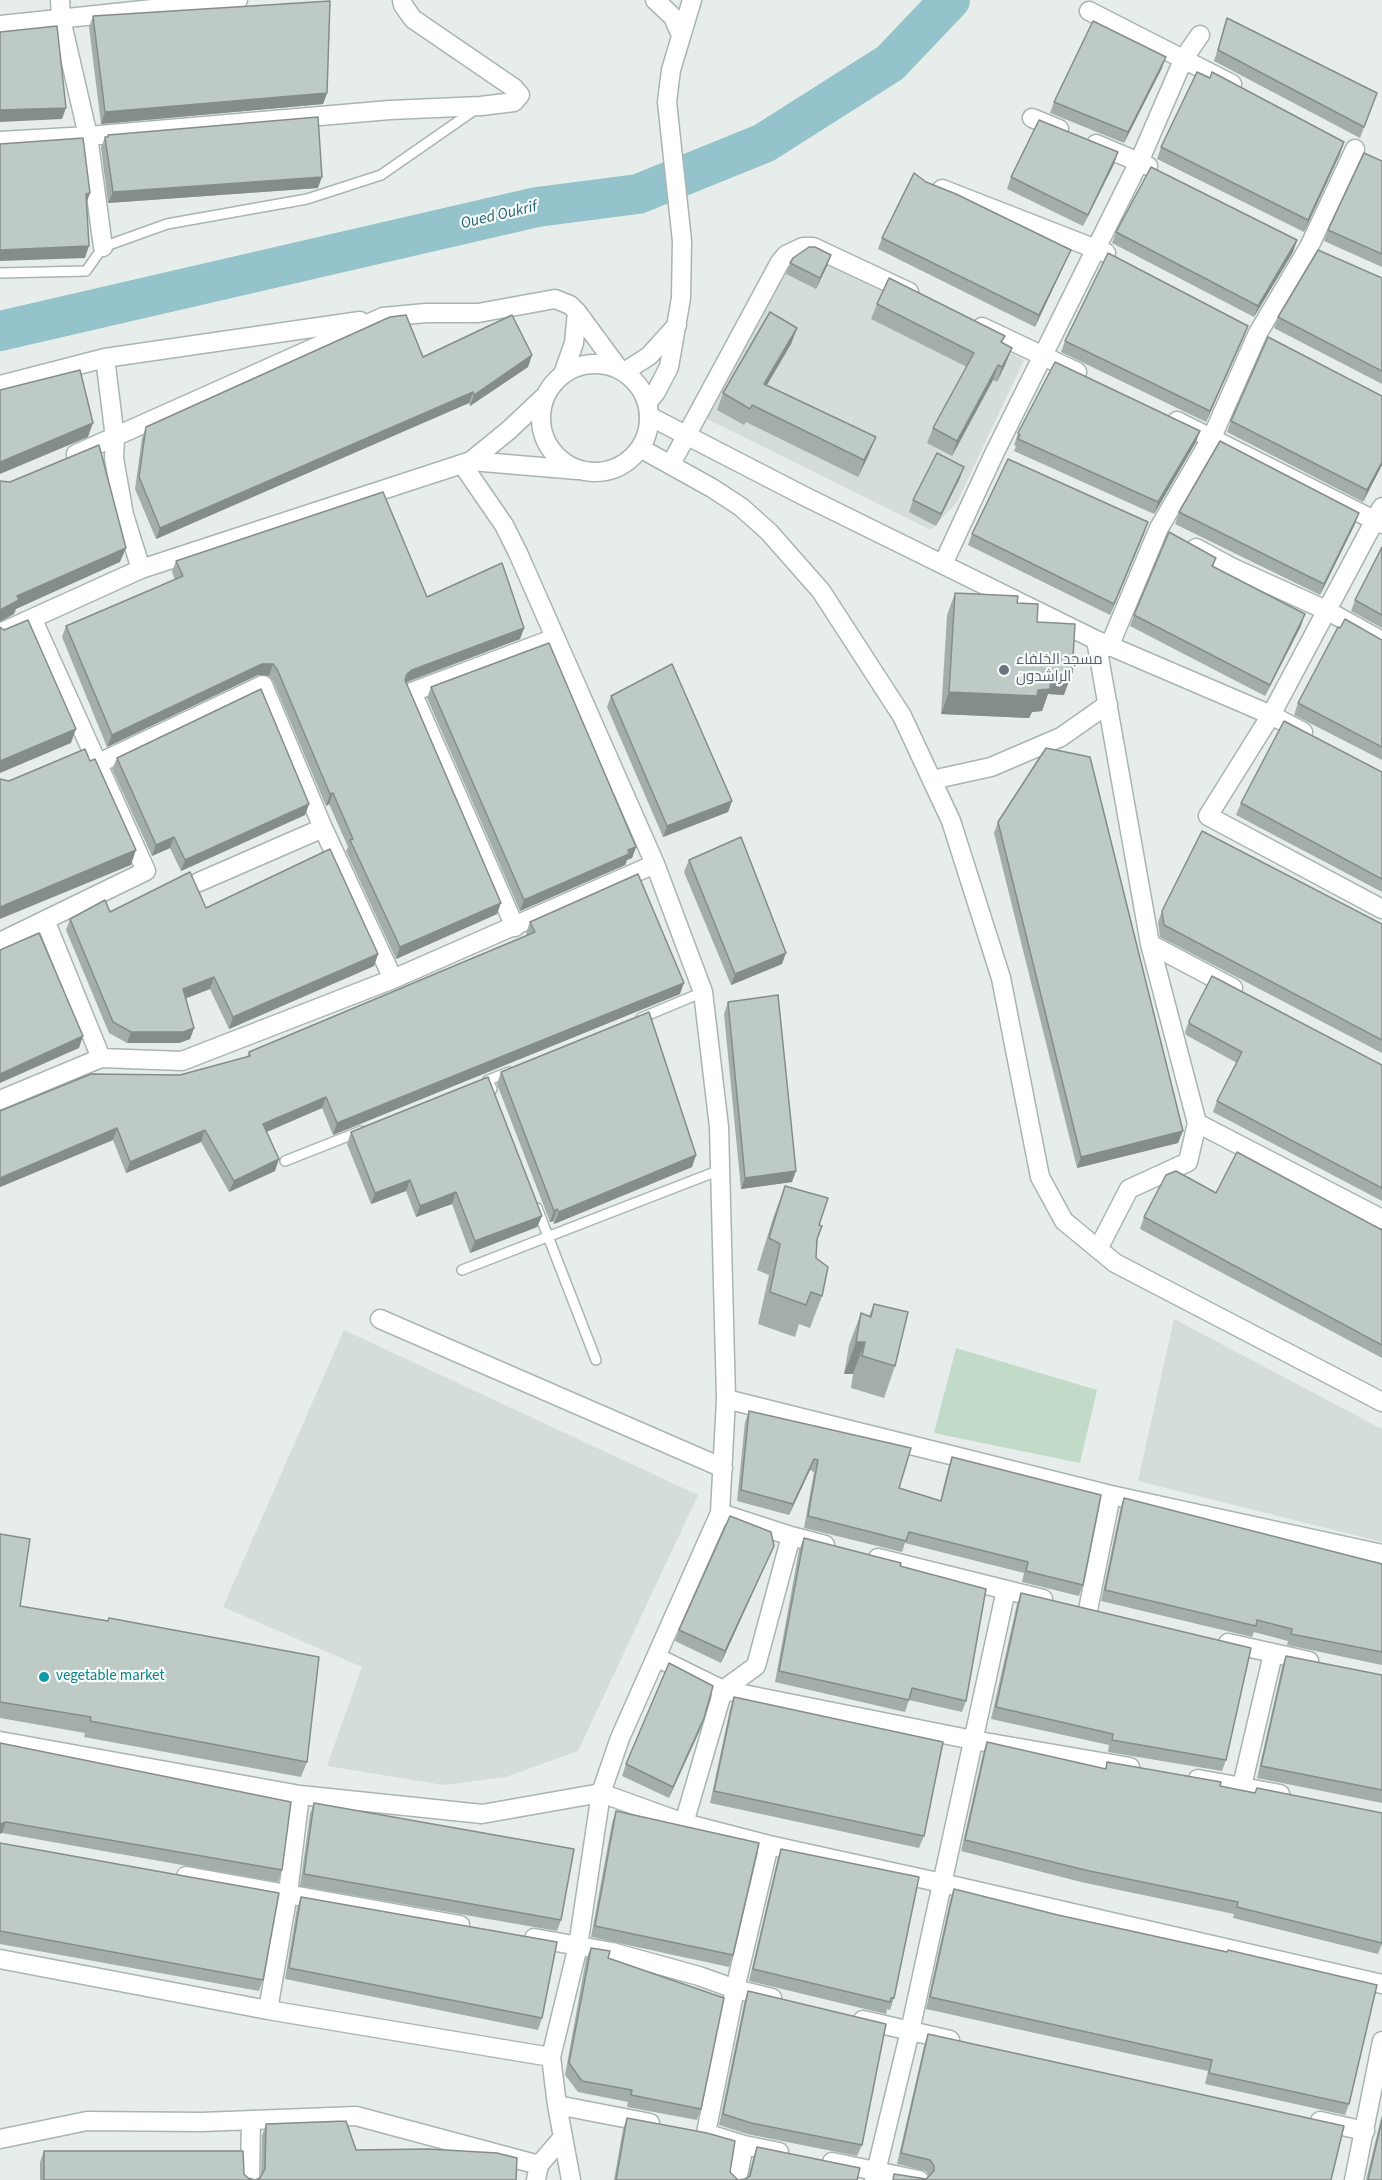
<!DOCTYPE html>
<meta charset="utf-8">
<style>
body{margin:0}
canvas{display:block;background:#e6edea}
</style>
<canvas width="1382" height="2180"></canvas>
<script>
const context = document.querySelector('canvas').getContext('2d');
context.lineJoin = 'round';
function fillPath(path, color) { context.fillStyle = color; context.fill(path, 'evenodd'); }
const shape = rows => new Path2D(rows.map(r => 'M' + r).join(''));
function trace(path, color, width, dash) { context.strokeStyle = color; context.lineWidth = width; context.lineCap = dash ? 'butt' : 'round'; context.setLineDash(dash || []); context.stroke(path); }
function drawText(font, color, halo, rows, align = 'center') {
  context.font = font + ' "Source Sans 3",Cairo,sans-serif'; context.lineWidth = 4.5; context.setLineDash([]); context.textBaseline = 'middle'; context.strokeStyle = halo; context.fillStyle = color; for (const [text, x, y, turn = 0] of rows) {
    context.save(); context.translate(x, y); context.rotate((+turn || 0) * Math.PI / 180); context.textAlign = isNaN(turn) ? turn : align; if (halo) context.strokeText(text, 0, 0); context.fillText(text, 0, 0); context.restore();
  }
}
fillPath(shape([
 [797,244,1024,360,957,502,931,530,705,418],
 [1174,1319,1382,1429,1382,1542,1138,1481],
 [344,1330,698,1495,578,1751,506,1777,444,1785,327,1766,362,1667,223,1607]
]), '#d4ddd9');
fillPath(shape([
 [956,1348,1097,1390,1080,1463,934,1433]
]), '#c1dbc8');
trace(shape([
 [0,331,537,207,638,194,764,143,890,63,950,0]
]), '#94c3cb', 40);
const service = shape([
 [0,273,86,271,103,247,167,224,307,199,381,175,476,109],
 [641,1018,703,992],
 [492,1089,488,1080,509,1072],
 [285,1161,361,1131],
 [537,1208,596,1360],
 [462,1270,720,1170]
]);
const minor = shape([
 [60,0,61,19,88,136,103,247],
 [655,0,673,17,680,33],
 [1089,11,1232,84],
 [0,25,238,0],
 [1032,118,1059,129],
 [0,141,88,136,390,110,481,106,514,102,520,95,514,88,413,19,403,5,402,0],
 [1096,144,1148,166],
 [942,189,1106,253],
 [982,327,1077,372],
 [105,358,115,438,114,458,124,515,141,569],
 [563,374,574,343,577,312],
 [0,385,105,358,360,321],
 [649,416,804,496,1096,640,1271,715,1303,732],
 [1177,421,1382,524],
 [76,454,383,317,426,313,478,313,555,299,570,305,577,312,619,369],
 [462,464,504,525,518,553,655,864,703,992,719,1127,726,1399,720,1513,620,1738,601,1793,578,1946,551,2057,557,2105,571,2180],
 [671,464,780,262,786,255,803,247,813,247,909,292],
 [1382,507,1271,715,1208,816,1382,909],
 [1196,548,1231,567,1328,611,1382,641],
 [943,564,994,454,1139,162,1184,58,1200,35],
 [1096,640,1150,944,1197,1123,1188,1162,1129,1189,1098,1249],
 [1109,647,1159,528,1212,437,1258,333,1309,247,1355,149],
 [97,764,263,685,323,828,393,979],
 [932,780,991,767,1061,737,1108,704],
 [199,882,323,828],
 [45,920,101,1058],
 [515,927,412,692,555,638],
 [0,942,146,871,33,620],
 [1150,944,1233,988],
 [0,1100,101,1058,182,1061,393,979,655,864],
 [1197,1123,1382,1219],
 [380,1319,723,1468],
 [726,1399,1111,1495,1382,1554],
 [720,1513,791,1536,825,1545],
 [878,1558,1043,1599],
 [1088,1610,1111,1495],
 [1228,1643,1309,1661],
 [656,1657,723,1690,973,1740,1130,1767],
 [0,1741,300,1795,482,1814,601,1793,684,1823,769,1845,942,1883,1382,1984],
 [1198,1779,1280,1794],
 [1242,1786,1273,1654],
 [684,1823,723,1690,756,1666,791,1536],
 [186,1876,460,1925],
 [534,1938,612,1952,699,1976,735,1989,772,1998],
 [0,1959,268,2010,551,2057],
 [268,2010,288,1893,300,1795],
 [863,2020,950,2040],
 [557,2105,650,2123],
 [1320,2121,1365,2131],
 [706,2133,735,1989,769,1845],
 [712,2135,744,2145,779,2152],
 [0,2139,87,2121,202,2122,356,2116,539,2165],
 [832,2162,919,2180],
 [250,2180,251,2120],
 [536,2180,539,2165,563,2137],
 [737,2180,744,2145],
 [874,2180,910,2031,1006,1590],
 [1354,2180,1382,2041]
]);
const tertiary = shape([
 '541 418a54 54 0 1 1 108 0a54 54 0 1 1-108 0Z',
 [624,372,649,356,677,325],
 [647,403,656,392,669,367,681,298,682,241,667,102,671,70,692,0],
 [640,448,712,488,741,507,769,532,821,591,902,716,951,821,1001,978,1040,1177,1064,1221,1115,1263,1382,1402],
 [471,461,577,470],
 [0,633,141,569,471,461,509,430,544,397]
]);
trace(service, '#a9b5b1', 12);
trace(minor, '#a9b5b1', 21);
trace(tertiary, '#a9b5b1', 21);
trace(service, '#fff', 9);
trace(minor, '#fff', 18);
trace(tertiary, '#fff', 18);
fillPath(shape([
 [93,16,327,93,323,104,101,124,89,27],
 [1227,18,1377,93,1360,138,1214,61],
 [1162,68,1124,143,1050,113,1054,102],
 [1212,72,1340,154,1304,232,1157,159,1161,147,1210,78],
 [108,135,318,188,108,203,101,148,105,137,107,137],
 [1118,152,1114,164,1083,226,1007,189,1011,177],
 [1382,161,1382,267,1324,241,1328,230],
 [1116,232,1297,240,1293,252,1254,317,1112,243],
 [882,238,1071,250,1066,261,1035,327,878,249],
 [831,255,827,266,816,289,786,274,790,263],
 [1382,278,1382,384,1274,328,1278,317],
 [877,304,1003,343,1006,363,997,382,993,380,952,456,927,443,933,428,967,367,871,319],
 [1248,326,1206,422,1061,352,1065,341],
 [797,328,791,344,767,385,869,454,858,477,746,422,744,425,717,410,723,393],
 [532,355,528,367,470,406,469,403,156,539,135,489,142,438,146,427,423,357],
 [1231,421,1382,465,1363,502,1227,432],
 [1018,433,1196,442,1154,514,1014,451,1016,446,1014,445],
 [960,478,936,526,909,512,913,500],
 [1179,512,1355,524,1320,595,1175,524],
 [972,534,1144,534,1110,615,968,545],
 [1382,547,1382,628,1351,611,1355,600],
 [1216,558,1213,567,1301,626,1265,696,1130,626,1134,615],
 [176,561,427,597,524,628,520,639,406,683,497,914,396,959,346,851,348,847,329,804,326,806,273,681,269,676,258,675,107,747,62,637,66,626,175,580,172,572],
 [955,593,1017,603,1037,622,1064,695,1048,694,1042,711,1032,712,1029,718,941,714,947,615],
 [1382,640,1382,760,1294,715,1298,703],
 [431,687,636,847,632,858,627,860,625,865,520,911,427,698],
 [611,696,732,801,728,812,663,837,607,707],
 [117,758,309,804,305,815,181,871,170,848,152,856,112,769],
 [1382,772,1382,892,1236,815,1241,803],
 [998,822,1178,1143,1077,1168,994,833],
 [689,860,782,964,731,985,684,872],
 [206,908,378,954,374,966,229,1029,210,989,186,998,194,1028,190,1039,179,1043,127,1043,109,1033,66,930,70,919,110,912],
 [1162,911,1382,924,1382,1053,1160,937,1158,922],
 [530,922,680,994,333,1135,322,1108,267,1132,275,1171,229,1192,201,1142,126,1173,113,1140,0,1187,0,1111,180,1075,247,1057,249,1052,527,935,526,933],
 [728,1002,792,1182,741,1189,724,1014],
 [1189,1021,1382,1065,1382,1201,1213,1112,1217,1101,1237,1063,1186,1035,1185,1032],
 [501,1072,696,1155,692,1167,554,1224,553,1221,550,1222,497,1084],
 [351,1132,542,1216,537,1227,470,1253,452,1204,416,1217,406,1191,371,1204,347,1144],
 [785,1186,819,1225,816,1258,822,1296,810,1328,799,1324,795,1337,758,1324,769,1275,757,1270,773,1218],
 [1216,1193,1382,1230,1382,1358,1140,1229,1144,1217],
 [874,1304,895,1366,884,1398,851,1388,853,1374,844,1374,849,1345,861,1313,869,1316],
 [749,1411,899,1488,940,1501,948,1469,952,1457,1083,1585,1079,1596,1022,1582,1024,1573,905,1543,902,1552,804,1528,814,1472,810,1470,789,1515,737,1501,745,1422],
 [1124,1498,1382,1564,1382,1665,1287,1645,1288,1641,1254,1632,1252,1637,1101,1601,1120,1510],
 [0,1534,20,1606,108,1621,109,1618,307,1762,301,1777,84,1737,85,1733,0,1718],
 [804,1538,900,1566,966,1701,962,1712,909,1700,905,1712,775,1682,799,1550],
 [769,1557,721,1663,675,1641,679,1630],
 [1021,1593,1226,1760,1222,1771,1108,1752,1109,1745,991,1719,1017,1604],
 [1286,1656,1382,1675,1382,1803,1257,1778,1282,1667],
 [734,1697,924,1836,919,1848,710,1803,730,1709],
 [704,1718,669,1798,622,1776,626,1764],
 [987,1742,1105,1769,1107,1762,1255,1793,1257,1788,1382,1813,1382,1944,1378,1954,1233,1918,1234,1914,1081,1882,961,1851,983,1753],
 [0,1743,282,1870,278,1882,2,1833],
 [314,1803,561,1920,557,1931,300,1886,310,1814],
 [616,1811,733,1955,729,1967,591,1937,612,1823],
 [0,1843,263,1980,259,1991,0,1944],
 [781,1849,894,1998,890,2010,887,2009,886,2014,749,1981,777,1861],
 [954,1889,1349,2104,1345,2115,1205,2084,1208,2071,926,2009,950,1900],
 [301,1897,542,2018,538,2030,285,1979,297,1908],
 [591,1948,608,1958,701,2109,697,2120,627,2107,628,2102,578,2092,565,2075,586,1959],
 [748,1991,862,2145,857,2156,747,2134,719,2125,744,2003],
 [928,2034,1331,2180,926,2179,929,2176,926,2171,897,2164,924,2046],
 [1382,2114,1382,2180,1366,2180],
 [627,2118,730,2172,738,2180,745,2179,748,2177,753,2158,757,2147,857,2180,614,2180,623,2129],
 [266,2124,356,2150,516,2180,40,2180,40,2162,44,2151,244,2174,248,2178,255,2180,260,2178,261,2176,262,2136]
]), '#a3aeaa');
fillPath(shape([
 [1166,57,1162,68,1124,143,1128,132],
 [327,93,323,104,101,124,105,112],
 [66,108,62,119,0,122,0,110],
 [1344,142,1340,154,1304,232,1308,220],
 [1118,152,1114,164,1083,226,1088,215],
 [322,177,318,188,108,203,113,192],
 [90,193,86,205,86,194],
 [1297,240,1293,252,1254,317,1258,306],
 [89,246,85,258,0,261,0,250],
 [1071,250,1066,261,1035,327,1039,315],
 [831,255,827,266,816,289,820,278],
 [1248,326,1244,337,1206,422,1210,411],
 [797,328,791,344,758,400,764,384],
 [1012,348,1006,363,997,382,1002,367],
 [532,355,528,367,470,406,474,395],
 [998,365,993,380,952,456,957,441],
 [473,392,469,403,156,539,160,528],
 [93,423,88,437,0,474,0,462],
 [1200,431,1196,442,1154,514,1158,502],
 [876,437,869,454,858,477,864,460],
 [1382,462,1382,465,1363,502,1367,490],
 [964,467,960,478,936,526,941,514],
 [1359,513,1355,524,1320,595,1324,584],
 [1148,522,1144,534,1110,615,1114,604],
 [126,548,120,562,16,609,14,614,0,622,0,610,17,596],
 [1305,614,1301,626,1265,696,1270,685],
 [524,628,520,639,408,681,403,686,407,674,412,670],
 [262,664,273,664,269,676,258,675,107,747,112,735],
 [1051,672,1072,673,1064,695,1048,694,1042,711,1032,712,1029,718,941,714,949,692],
 [76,729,71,743,0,773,0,761],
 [333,793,329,804,326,806,330,794],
 [732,801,728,812,663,837,667,826],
 [309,804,305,815,181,871,185,860],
 [174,837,170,848,152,856,156,845],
 [636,847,632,858,627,860,625,865,520,911,524,900],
 [136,850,131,865,0,919,0,907],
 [501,903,497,914,396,959,400,947],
 [786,953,782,964,731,985,735,974],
 [378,954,374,966,229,1029,233,1017],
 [214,977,210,989,179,1001,183,989],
 [684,983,680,994,333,1135,337,1123],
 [194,1028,190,1039,179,1043,127,1043,131,1032],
 [83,1036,79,1048,0,1083,0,1074],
 [326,1097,322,1108,259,1135,263,1124],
 [117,1128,113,1140,0,1187,0,1178],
 [205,1130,201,1142,126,1173,130,1162],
 [1183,1131,1178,1143,1077,1168,1081,1157],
 [696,1155,692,1167,554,1224,559,1212],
 [279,1159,275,1171,229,1192,234,1181],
 [796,1171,792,1182,741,1189,745,1178],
 [410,1180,406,1191,371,1204,375,1193],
 [456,1192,452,1204,416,1217,420,1206],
 [557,1209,553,1221,550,1222,554,1211],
 [542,1216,537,1227,470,1253,475,1241],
 [856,1342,865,1342,853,1374,844,1374],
 [814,1459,810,1470,789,1515,793,1504],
 [774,1546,769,1557,721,1663,725,1651],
 [704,1718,700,1730,669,1798,673,1787],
 [6,1822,2,1833,0,1834,0,1824]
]), '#858d8b');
const building = shape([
 [330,1,327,93,105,112,93,16,330,1],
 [1227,18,1377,93,1364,127,1218,50,1227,18],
 [1093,21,1166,57,1128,132,1054,102,1093,21],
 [57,26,66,108,0,110,0,32,57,26],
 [1197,72,1210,78,1212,72,1344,142,1308,220,1161,147,1197,72],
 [318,117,322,177,113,192,105,137,108,137,108,135,318,117],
 [1039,120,1118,152,1088,215,1011,177,1039,120],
 [83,138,90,193,86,194,89,246,0,250,0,144,83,138],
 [1364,153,1382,161,1382,254,1328,230,1364,153],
 [1151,167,1297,240,1258,306,1116,232,1151,167],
 [914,173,926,182,956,194,1071,250,1039,315,882,238,914,173],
 [809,247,815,247,831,255,820,278,790,263,793,258,809,247],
 [1318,250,1382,278,1382,371,1278,317,1318,250],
 [1108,253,1248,326,1210,411,1065,341,1108,253],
 [889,278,1005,336,1001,342,1012,348,1002,367,998,365,957,441,933,428,974,353,877,304,889,278],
 [770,312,797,328,764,384,876,437,864,460,752,405,750,409,723,393,770,312],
 [406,315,423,357,512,315,532,355,474,395,473,392,160,528,139,477,146,427,390,317,406,315],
 [1268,337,1382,396,1382,462,1367,490,1231,421,1268,337],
 [1055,362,1200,431,1158,502,1018,439,1020,435,1018,433,1055,362],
 [80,370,93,423,0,462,0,390,80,370],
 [1220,441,1359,513,1324,584,1179,512,1220,441],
 [99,445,126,548,17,596,19,600,0,610,0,481,10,482,99,445],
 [937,453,964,467,941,514,913,500,937,453],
 [1008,459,1148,522,1114,604,972,534,1008,459],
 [383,492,427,597,502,563,524,628,412,670,407,674,405,680,501,903,400,947,350,840,353,839,333,793,330,794,277,669,273,664,262,664,112,735,66,626,183,576,176,561,383,492],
 [1169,532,1216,558,1212,566,1305,614,1270,685,1134,615,1169,532],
 [1382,547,1382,615,1355,600,1382,547],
 [955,593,1018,596,1017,603,1038,604,1037,622,1075,624,1072,673,1051,672,1050,689,1038,690,1037,696,949,692,955,593],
 [1345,619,1382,640,1382,747,1298,703,1338,627,1340,628,1345,619],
 [28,620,76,729,0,761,0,627,4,630,28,620],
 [549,643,636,847,628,850,629,854,524,900,431,687,549,643],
 [672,664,732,801,667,826,611,696,672,664],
 [261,689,309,804,185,860,174,837,156,845,117,758,261,689],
 [1284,721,1382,772,1382,879,1241,803,1284,721],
 [1046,748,1090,757,1183,1131,1081,1157,998,822,1046,748],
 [85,749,90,761,95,759,136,850,0,907,0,779,9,781,85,749],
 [1202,831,1382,924,1382,1040,1164,925,1162,911,1202,831],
 [741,837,786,953,735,974,689,860,741,837],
 [330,849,378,954,233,1017,214,977,183,989,194,1028,183,1032,131,1032,113,1022,70,919,105,900,110,912,190,872,206,908,330,849],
 [638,874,684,983,337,1123,326,1097,263,1124,279,1159,234,1181,205,1130,130,1162,117,1128,0,1178,0,1111,91,1074,180,1075,250,1056,249,1052,535,932,530,922,638,874],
 [39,933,83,1036,0,1074,0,950,39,933],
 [1212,976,1382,1065,1382,1188,1217,1101,1242,1052,1190,1024,1189,1021,1212,976],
 [778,995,796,1171,745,1178,728,1002,778,995],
 [649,1012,696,1155,559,1212,557,1209,554,1211,501,1072,649,1012],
 [488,1077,542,1216,475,1241,456,1192,420,1206,410,1180,375,1193,351,1132,488,1077],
 [1237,1152,1382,1230,1382,1345,1144,1217,1166,1175,1176,1171,1216,1193,1237,1152],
 [785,1186,828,1198,819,1225,822,1226,817,1239,816,1258,828,1267,822,1296,811,1292,806,1305,770,1292,780,1244,769,1238,785,1186],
 [874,1304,908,1312,895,1366,862,1356,865,1342,856,1342,861,1313,871,1317,874,1304],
 [749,1411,911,1448,899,1488,941,1501,952,1457,1101,1495,1083,1585,1026,1571,1028,1562,909,1532,906,1541,808,1516,818,1460,814,1459,793,1504,741,1490,749,1411],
 [1124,1498,1382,1564,1382,1652,1291,1634,1292,1629,1257,1620,1256,1626,1105,1590,1124,1498],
 [730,1516,771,1532,774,1546,725,1651,679,1630,730,1516],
 [0,1534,30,1539,20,1606,108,1621,109,1618,319,1657,307,1762,90,1721,91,1717,0,1702,0,1534],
 [804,1538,901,1563,900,1566,986,1589,966,1701,912,1688,909,1700,779,1671,804,1538],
 [1021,1593,1251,1648,1226,1760,1112,1740,1113,1734,996,1707,1021,1593],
 [1286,1656,1382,1675,1382,1790,1261,1766,1286,1656],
 [669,1663,713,1686,704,1718,673,1787,626,1764,669,1663],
 [734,1697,943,1742,924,1836,714,1791,734,1697],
 [987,1742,1106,1769,1107,1762,1221,1782,1220,1786,1255,1793,1257,1788,1382,1813,1382,1943,1237,1907,1238,1902,1085,1870,965,1840,987,1742],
 [0,1743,291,1802,282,1870,6,1822,0,1824,0,1743],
 [314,1803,574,1849,561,1920,304,1874,314,1803],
 [616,1811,759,1843,733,1955,595,1926,616,1811],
 [0,1843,279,1893,263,1980,0,1931,0,1843],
 [781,1849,919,1877,894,1998,891,1998,890,2002,753,1969,781,1849],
 [954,1889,1058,1915,1227,1952,1228,1950,1377,1985,1349,2104,1209,2073,1212,2060,930,1997,954,1889],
 [301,1897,557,1942,542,2018,289,1968,301,1897],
 [591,1948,610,1951,608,1958,724,1998,701,2109,631,2095,632,2090,582,2081,569,2063,591,1948],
 [748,1991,886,2024,862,2145,751,2123,723,2114,748,1991],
 [928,2034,1344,2126,1331,2180,893,2180,894,2174,926,2179,934,2171,934,2166,930,2160,901,2153,928,2034],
 [627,2118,707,2133,735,2141,730,2172,738,2180,745,2179,750,2176,757,2147,860,2168,857,2180,616,2180,627,2118],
 [1382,2120,1382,2180,1368,2180,1382,2120],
 [346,2121,356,2150,428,2149,497,2153,517,2158,516,2180,44,2180,44,2151,243,2151,244,2174,248,2178,255,2180,260,2178,265,2169,266,2124,346,2121]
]);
fillPath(building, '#becac6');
trace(building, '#858d8b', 1.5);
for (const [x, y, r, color] of [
 [1004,670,6,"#6b7280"],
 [44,1677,6,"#0f9aa8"]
]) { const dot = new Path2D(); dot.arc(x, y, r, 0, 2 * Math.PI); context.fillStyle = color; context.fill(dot); trace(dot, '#f6faf8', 2); }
drawText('15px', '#5b616d', '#f6faf8', [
 ["مسجد الخلفاء",1016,661],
 ["الراشدون",1016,678]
], 'left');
drawText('15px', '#0d838f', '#f6faf8', [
 ["vegetable market",56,1677]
], 'left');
drawText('italic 16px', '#276673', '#f6faf8', [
 ["Oued Oukrif",499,216,-13]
]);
</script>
